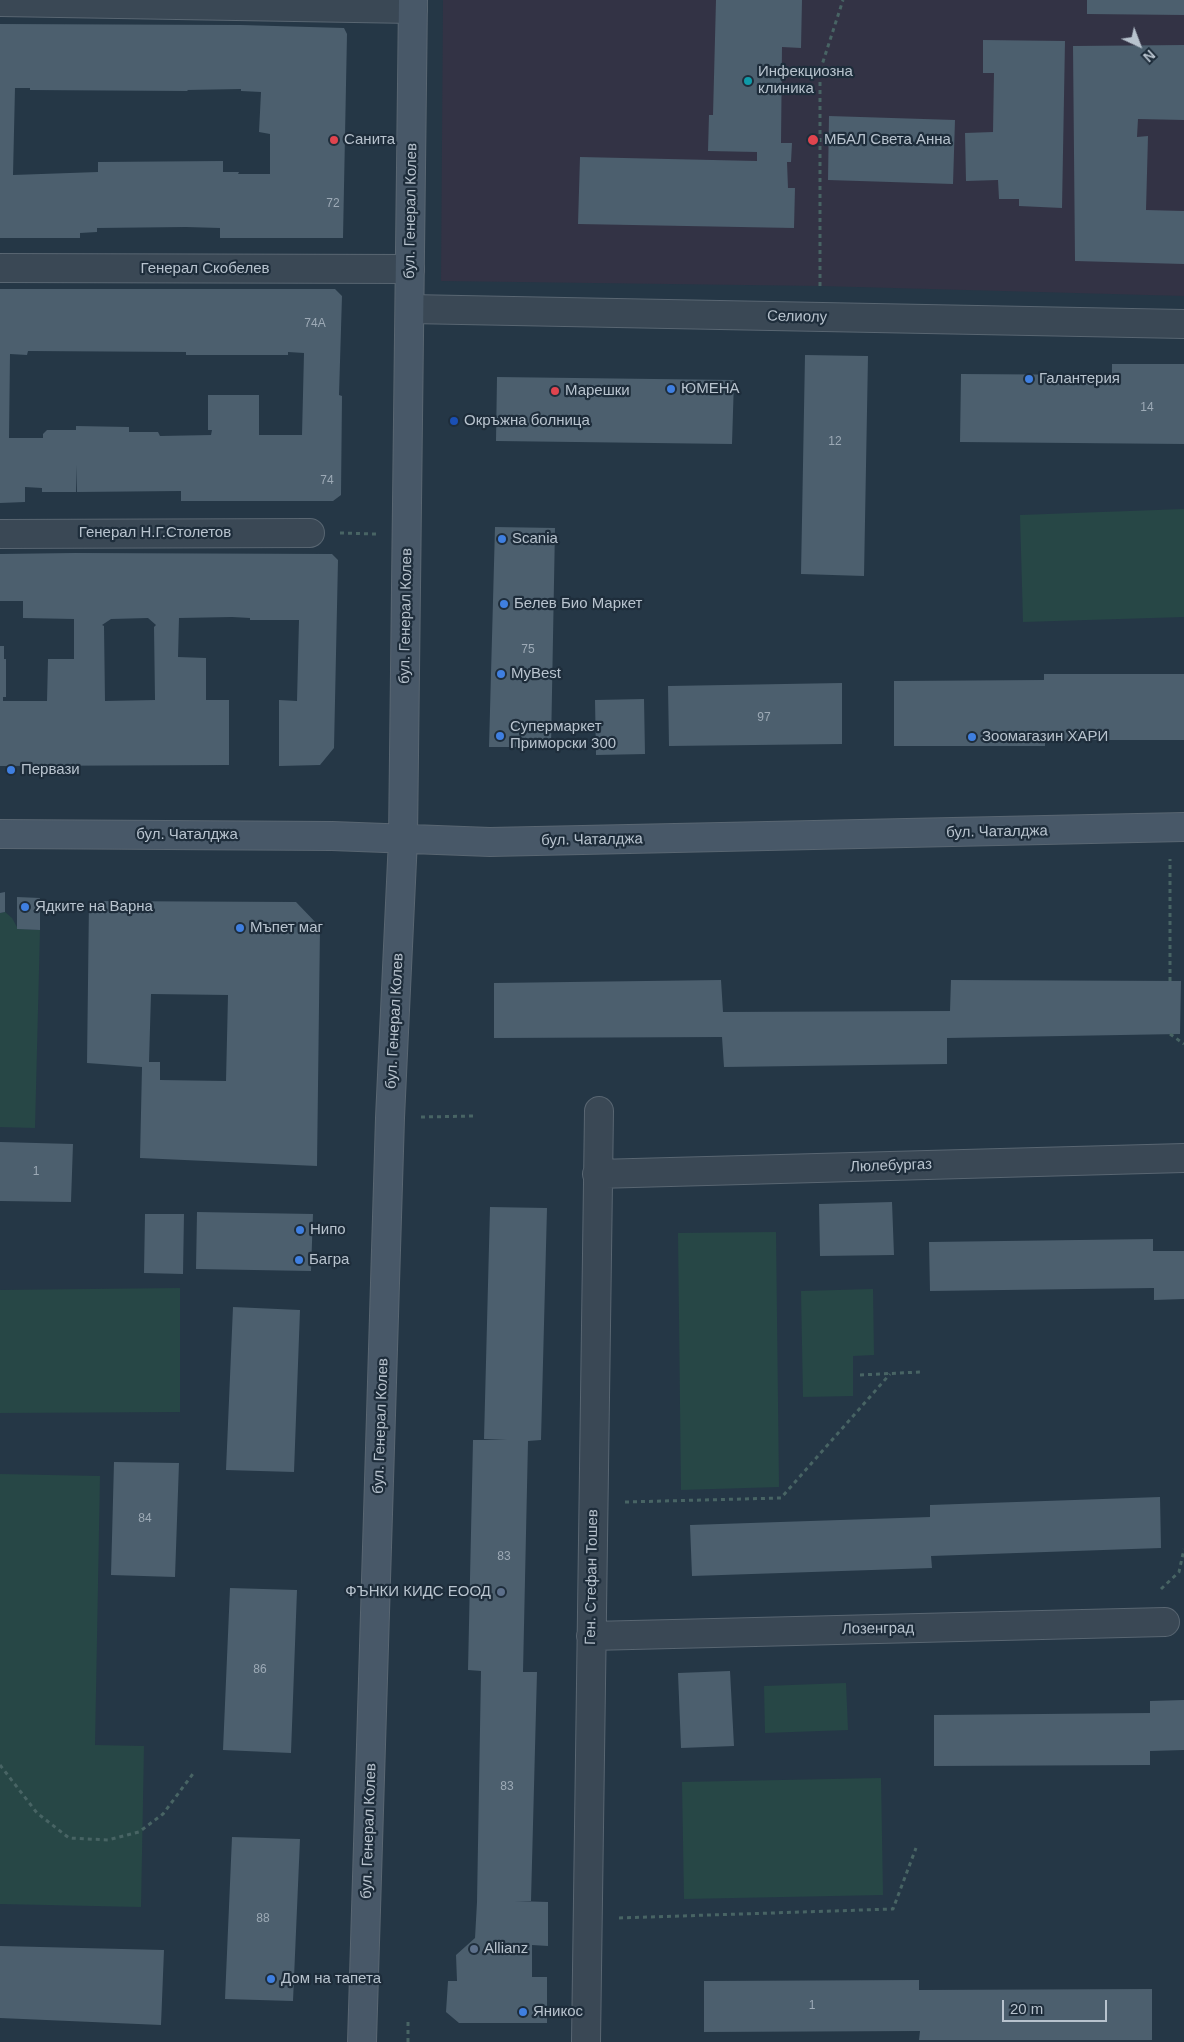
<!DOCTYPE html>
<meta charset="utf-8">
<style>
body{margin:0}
#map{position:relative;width:1184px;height:2042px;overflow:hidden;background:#253746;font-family:Helvetica,sans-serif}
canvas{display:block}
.north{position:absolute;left:1114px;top:20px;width:50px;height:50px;-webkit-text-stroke:4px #1e2d3b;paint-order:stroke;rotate:137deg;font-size:14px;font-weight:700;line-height:20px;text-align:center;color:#b8c3ce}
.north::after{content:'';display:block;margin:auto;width:18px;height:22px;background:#b8c3ce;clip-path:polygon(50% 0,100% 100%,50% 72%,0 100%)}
.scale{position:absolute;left:1002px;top:2000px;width:105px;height:22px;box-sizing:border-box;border:2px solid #b8c3ce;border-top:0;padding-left:6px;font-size:15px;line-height:18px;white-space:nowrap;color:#b8c3ce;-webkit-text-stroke:4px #1e2d3b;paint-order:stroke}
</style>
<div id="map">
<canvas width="1184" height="2042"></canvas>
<div class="north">N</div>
<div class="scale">20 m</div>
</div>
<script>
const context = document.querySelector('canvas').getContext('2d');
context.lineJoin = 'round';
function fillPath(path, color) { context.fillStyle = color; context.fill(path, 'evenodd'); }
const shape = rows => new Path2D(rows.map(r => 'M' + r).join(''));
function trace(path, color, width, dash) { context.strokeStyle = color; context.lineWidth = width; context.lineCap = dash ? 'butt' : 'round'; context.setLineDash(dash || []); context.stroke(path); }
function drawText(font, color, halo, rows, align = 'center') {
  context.font = font + ' Helvetica,sans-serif'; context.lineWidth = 4.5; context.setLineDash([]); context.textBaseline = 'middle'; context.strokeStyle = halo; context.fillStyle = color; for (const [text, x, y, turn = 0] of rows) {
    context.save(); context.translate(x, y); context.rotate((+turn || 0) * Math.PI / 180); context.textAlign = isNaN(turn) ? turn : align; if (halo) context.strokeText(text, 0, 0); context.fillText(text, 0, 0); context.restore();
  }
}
fillPath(shape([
 [443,0,1184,0,1184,296,820,286,441,281]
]), '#333345');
fillPath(shape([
 [1184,509,1184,617,1023,622,1020,515],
 [5,912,12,918,18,929,40,930,35,1128,0,1127,0,913],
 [776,1232,779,1487,681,1490,678,1233],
 [180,1288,180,1412,0,1413,0,1290],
 [873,1289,874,1355,853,1356,853,1396,803,1397,801,1291],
 [0,1474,100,1476,95,1745,144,1746,141,1907,0,1904],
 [846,1683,848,1730,765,1733,764,1686],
 [881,1778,883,1895,684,1899,682,1782]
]), '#274746');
fillPath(shape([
 [716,0,802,0,801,48,782,47,781,143,792,143,791,162,787,162,788,188,795,188,794,228,578,224,580,157,757,161,757,152,708,151,709,115,713,115],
 [1087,0,1184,0,1184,15,1087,14],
 [0,24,241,25,344,28,347,34,343,238,220,238,220,228,186,227,97,228,97,232,80,233,80,238,0,238],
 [15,88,30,88,30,90,188,91,187,90,241,89,241,91,261,92,259,132,270,134,270,174,238,174,239,172,223,172,223,161,98,162,98,172,13,175],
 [983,40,1065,41,1062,208,1019,206,1019,199,999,199,998,180,966,181,965,133,993,132,994,73,983,73],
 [1184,45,1184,120,1138,119,1137,137,1148,136,1146,210,1184,211,1184,264,1075,261,1073,46],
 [829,116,955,120,953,184,828,180],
 [0,289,335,289,342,296,339,395,342,396,341,495,333,501,181,501,181,491,77,492,76,465,76,492,42,492,42,488,25,487,25,502,0,503],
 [28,351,186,352,186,355,288,355,288,352,304,353,302,435,259,435,259,395,208,395,208,430,212,430,211,435,160,436,158,432,129,432,129,427,76,426,76,430,47,430,43,434,43,438,9,438,10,354,27,355],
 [805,355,868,356,864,576,801,574],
 [1112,364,1184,364,1184,444,960,442,961,374,1112,375],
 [497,377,734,380,732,444,496,441],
 [495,527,555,528,551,747,489,747],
 [75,553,332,554,338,560,334,748,320,765,279,766,279,700,297,701,299,620,250,620,250,618,232,617,179,618,178,657,206,658,206,700,229,700,229,765,0,766,0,646,4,646,4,659,6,659,6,697,3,697,3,701,47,701,48,659,74,659,74,619,23,618,23,601,0,601,0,554],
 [148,618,156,625,154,627,155,700,105,701,104,626,102,625,111,619],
 [1044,674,1184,674,1184,740,1045,740,1045,746,894,746,894,681,1044,680],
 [842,683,842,744,669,746,668,686],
 [644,699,645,754,596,755,595,700],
 [5,892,5,912,0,913,0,893],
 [17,897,40,898,40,930,17,929],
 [89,901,296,902,320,927,317,1166,140,1158,142,1067,87,1063],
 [151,994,228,995,226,1081,160,1080,160,1062,149,1062],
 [721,980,723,1012,950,1011,951,980,1181,981,1180,1034,947,1038,947,1064,724,1067,722,1037,494,1038,494,983],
 [0,1142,73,1144,71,1202,0,1201],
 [892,1202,894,1255,820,1256,819,1204],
 [490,1207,547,1208,541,1440,528,1441,523,1672,537,1672,531,1901,515,1901,548,1902,548,1946,532,1945,532,1977,547,1977,547,2023,459,2023,446,2012,448,1981,457,1981,456,1955,475,1938,477,1902,481,1671,468,1670,473,1440,507,1440,484,1439],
 [197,1212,313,1214,311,1271,196,1269],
 [145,1214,184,1214,183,1274,144,1273],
 [1153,1239,1153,1251,1184,1251,1184,1299,1154,1300,1154,1288,930,1291,929,1242],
 [233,1307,300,1310,294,1472,226,1470],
 [114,1462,179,1463,175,1577,111,1575],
 [1160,1497,1161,1548,931,1556,932,1568,692,1576,690,1525,930,1517,930,1505],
 [230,1588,297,1590,291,1753,223,1750],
 [730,1671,734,1746,681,1748,678,1673],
 [1184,1700,1184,1750,1150,1751,1150,1765,934,1766,934,1715,1150,1713,1150,1701],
 [232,1837,300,1839,293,2001,225,1999],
 [0,1946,164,1950,161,2025,0,2018],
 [919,1980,919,1990,1152,1989,1152,2040,919,2040,920,2031,704,2032,704,1981]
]), '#4c5f6e');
const street = shape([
 [0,2,413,9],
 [0,268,410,269],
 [410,309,1184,324],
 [0,534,310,533],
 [597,1174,1184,1158],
 [591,1636,1165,1622],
 [586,2042,599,1111]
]);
const secondary = shape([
 [0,834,332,836,490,842,1184,827],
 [362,2042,390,1118,403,839,413,0]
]);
trace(street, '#596672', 30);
trace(secondary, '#596672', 30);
trace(shape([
 [820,286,820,71,843,0],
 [340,533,376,534],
 [1170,981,1170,859],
 [1170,1034,1184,1044],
 [421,1117,475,1116],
 [860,1375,920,1372],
 [625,1502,781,1498,890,1374],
 [1161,1589,1179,1572,1184,1549],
 [0,1765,37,1813,69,1838,108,1840,139,1832,163,1814,195,1771],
 [619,1918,893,1909,916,1848],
 [408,2042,408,2020]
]), '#486464', 3, [4, 4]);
trace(street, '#3a4855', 28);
trace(secondary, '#485868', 28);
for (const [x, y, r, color] of [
 [748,81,5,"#0f9aa8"],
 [334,140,5,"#e0444e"],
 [813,140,6,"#e0444e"],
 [1029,379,5,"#3f7fe0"],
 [671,389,5,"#3f7fe0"],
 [555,391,5,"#e0444e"],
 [454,421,5,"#1a4fb4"],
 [502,539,5,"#3f7fe0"],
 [504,604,5,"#3f7fe0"],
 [501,674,5,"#3f7fe0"],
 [500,736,5,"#3f7fe0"],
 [972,737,5,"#3f7fe0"],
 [11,770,5,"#3f7fe0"],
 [25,907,5,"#3f7fe0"],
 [240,928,5,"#3f7fe0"],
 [300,1230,5,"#3f7fe0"],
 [299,1260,5,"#3f7fe0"],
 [501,1592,5,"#5c6f8a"],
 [474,1949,5,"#5c6f8a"],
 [271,1979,5,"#3f7fe0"],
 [523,2012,5,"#3f7fe0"]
]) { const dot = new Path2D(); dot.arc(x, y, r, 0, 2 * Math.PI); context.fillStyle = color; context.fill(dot); trace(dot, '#1e2d3b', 2); }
drawText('12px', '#9daab6', null, [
 ["72",333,204],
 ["74А",315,324],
 ["14",1147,408],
 ["12",835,442],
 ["74",327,481],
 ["75",528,650],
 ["97",764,718],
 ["1",36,1172],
 ["84",145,1519],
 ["83",504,1557],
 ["86",260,1670],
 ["83",507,1787],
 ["88",263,1919],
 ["1",812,2006]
]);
drawText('15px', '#b8c3ce', '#1e2d3b', [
 ["Инфекциозна",758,72],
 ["клиника",758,89],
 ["Санита",344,140],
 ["МБАЛ Света Анна",824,140],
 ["Галантерия",1039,379],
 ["ЮМЕНА",681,389],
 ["Марешки",565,391],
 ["Окръжна болница",464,421],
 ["Scania",512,539],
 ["Белев Био Маркет",514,604],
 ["MyBest",511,674],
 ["Супермаркет",510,727],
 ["Приморски 300",510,744],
 ["Зоомагазин ХАРИ",982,737],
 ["Первази",21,770],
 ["Ядките на Варна",35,907],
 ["Мъпет маг",250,928],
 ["Нипо",310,1230],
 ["Багра",309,1260],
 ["ФЪНКИ КИДС ЕООД",491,1592,"right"],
 ["Allianz",484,1949],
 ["Дом на тапета",281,1979],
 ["Яникос",533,2012]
], 'left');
drawText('15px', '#b8c3ce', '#1e2d3b', [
 ["бул. Генерал Колев",411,211,-89],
 ["Генерал Скобелев",205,269],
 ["Селиолу",797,317,1],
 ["Генерал Н.Г.Столетов",155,533],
 ["бул. Генерал Колев",406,616,-89],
 ["бул. Чаталджа",997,832,-1],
 ["бул. Чаталджа",187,835],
 ["бул. Чаталджа",592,840,-1],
 ["бул. Генерал Колев",395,1021,-87],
 ["Люлебургаз",891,1166,-2],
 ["бул. Генерал Колев",381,1426,-88],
 ["Ген. Стефан Тошев",592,1577,-89],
 ["Лозенград",878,1629,-1],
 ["бул. Генерал Колев",369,1831,-88]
]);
</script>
